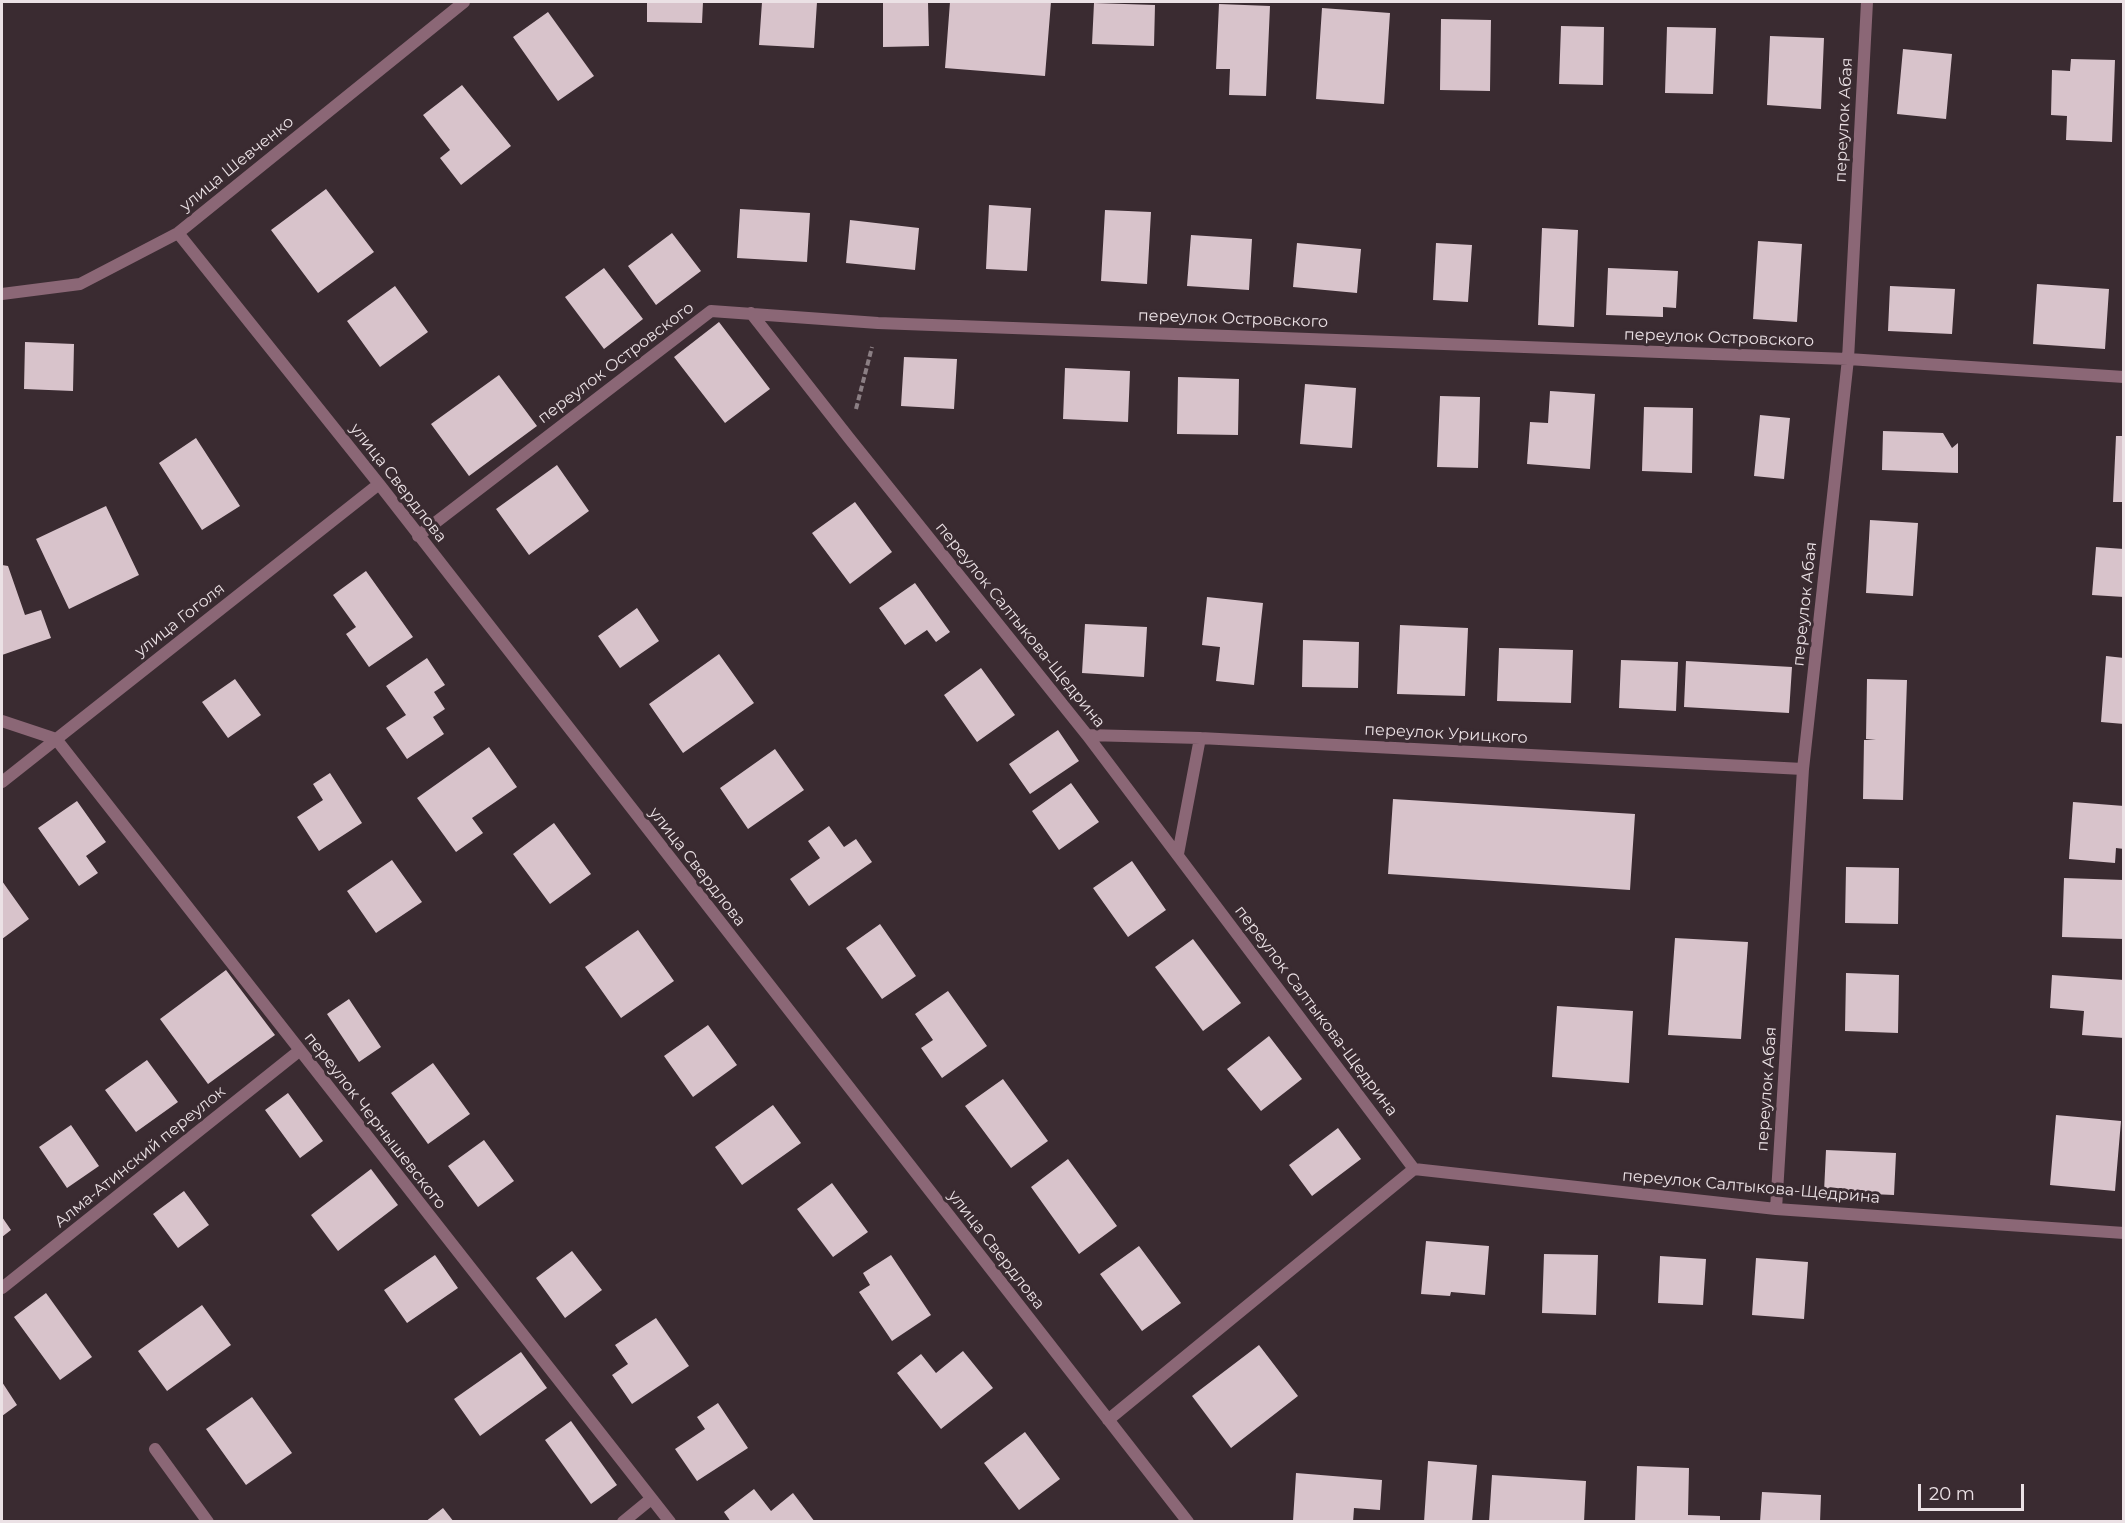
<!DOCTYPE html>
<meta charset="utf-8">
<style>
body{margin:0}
#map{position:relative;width:2125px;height:1523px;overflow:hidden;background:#3a2b31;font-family:Montserrat,sans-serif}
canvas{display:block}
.frame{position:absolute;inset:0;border:3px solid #ebe1e5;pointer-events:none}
.scale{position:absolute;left:1918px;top:1484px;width:106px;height:27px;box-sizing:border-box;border:3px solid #ebe1e5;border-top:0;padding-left:8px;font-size:18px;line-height:21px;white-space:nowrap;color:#ebe1e5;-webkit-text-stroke:4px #3a2b31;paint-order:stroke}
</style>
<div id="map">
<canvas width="2125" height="1523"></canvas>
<div class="frame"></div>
<div class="scale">20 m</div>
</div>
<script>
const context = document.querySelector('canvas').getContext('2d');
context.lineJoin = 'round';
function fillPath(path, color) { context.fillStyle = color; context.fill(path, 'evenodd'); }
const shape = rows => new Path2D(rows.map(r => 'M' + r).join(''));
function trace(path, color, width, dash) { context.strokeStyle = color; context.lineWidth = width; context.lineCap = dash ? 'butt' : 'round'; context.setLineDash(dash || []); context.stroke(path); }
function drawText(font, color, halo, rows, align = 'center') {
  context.font = font + ' Montserrat,sans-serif'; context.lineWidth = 6; context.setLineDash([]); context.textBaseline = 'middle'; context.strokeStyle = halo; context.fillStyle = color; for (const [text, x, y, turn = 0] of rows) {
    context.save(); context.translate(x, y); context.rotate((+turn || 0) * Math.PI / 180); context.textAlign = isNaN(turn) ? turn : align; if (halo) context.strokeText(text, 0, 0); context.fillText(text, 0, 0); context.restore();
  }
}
fillPath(shape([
 [647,2,703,2,702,23,647,22],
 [762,2,817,2,814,48,759,45],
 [883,2,928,2,929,46,883,47],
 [950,2,1051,2,1045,76,945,68],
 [1094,3,1155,5,1154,46,1092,44],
 [1219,4,1270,6,1266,96,1229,95,1230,69,1216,69],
 [1322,8,1390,13,1384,104,1316,99],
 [548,12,594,76,558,101,513,37],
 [1441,19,1491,20,1490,91,1440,90],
 [1561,26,1604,27,1603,85,1559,84],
 [1667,27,1716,28,1713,94,1665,93],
 [1770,36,1824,38,1821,109,1767,105],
 [1903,49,1952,54,1946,119,1897,114],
 [2071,59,2115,60,2112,142,2066,140,2067,116,2051,115,2052,70,2070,71],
 [462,85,511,146,461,185,440,158,450,150,423,115],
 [326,189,374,252,318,293,271,230],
 [989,205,1031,208,1027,271,986,269],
 [740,209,810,213,807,262,737,258],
 [1105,210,1151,212,1147,284,1101,281],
 [850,220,919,228,915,270,846,263],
 [1542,228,1578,230,1574,327,1538,325],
 [672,233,701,271,656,305,628,266],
 [1191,235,1252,239,1249,290,1187,286],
 [1758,241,1802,244,1797,322,1753,319],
 [1297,243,1361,249,1357,293,1293,287],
 [1436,243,1472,245,1468,302,1433,300],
 [604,268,643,319,604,349,565,297],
 [1608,268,1678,271,1676,308,1663,307,1663,317,1606,315],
 [2037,284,2109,289,2105,349,2033,344],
 [395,286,428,332,380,367,347,321],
 [1890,286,1955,289,1952,334,1888,331],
 [719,322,770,389,725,423,674,357],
 [25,342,74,344,73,391,24,389],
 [904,357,957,359,954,409,901,406],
 [1065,368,1130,371,1128,422,1063,419],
 [499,375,537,426,469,476,431,424],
 [1178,377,1239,379,1238,435,1177,434],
 [1305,384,1356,388,1352,448,1300,444],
 [1550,391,1595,394,1590,469,1527,464,1530,422,1548,423],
 [1440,396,1480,397,1478,468,1437,467],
 [1644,407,1693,408,1692,473,1642,471],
 [1760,415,1790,418,1784,479,1754,476],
 [1883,431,1943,433,1952,448,1958,443,1958,473,1882,470],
 [2116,436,2124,436,2124,502,2113,502],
 [196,438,240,506,202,530,159,463],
 [557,465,589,511,529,555,496,509],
 [855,502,892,552,850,584,812,533],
 [106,506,139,575,69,609,36,539],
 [1870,520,1918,523,1913,596,1866,593],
 [2096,547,2124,549,2124,597,2092,595],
 [2,565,8,566,25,615,41,610,51,638,2,655],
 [366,571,413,637,369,667,346,634,356,627,333,595],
 [915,583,950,632,936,642,927,630,905,645,879,608],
 [1207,597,1263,603,1254,685,1216,681,1220,647,1202,645],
 [637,608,659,641,620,668,598,636],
 [1085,624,1147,627,1144,677,1082,673],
 [1400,625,1468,628,1465,696,1397,694],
 [1303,640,1359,642,1358,688,1302,687],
 [1499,648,1573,650,1571,703,1497,701],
 [719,654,754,703,683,753,649,704],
 [2106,656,2124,658,2124,724,2101,722],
 [427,658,445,685,434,692,445,709,433,717,444,734,407,759,386,728,406,715,386,686],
 [1621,660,1678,662,1676,711,1619,708],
 [1686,661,1792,667,1789,713,1684,707],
 [981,668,1015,715,977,742,944,695],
 [235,679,261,715,228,738,202,702],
 [1867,679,1907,680,1903,800,1863,799,1864,740,1876,740,1866,739],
 [1058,730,1079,761,1030,794,1009,764],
 [489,747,517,787,472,818,483,833,456,852,417,798],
 [775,749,804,790,748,829,720,788],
 [330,773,362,823,319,851,297,817,323,800,313,784],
 [1071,783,1099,822,1059,850,1032,811],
 [1393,799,1635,814,1630,890,1388,874],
 [77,801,106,842,86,856,98,873,79,886,38,828],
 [2073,802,2124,806,2124,849,2116,848,2115,863,2069,859],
 [554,823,591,874,550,904,513,854],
 [829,826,844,847,856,839,872,862,809,906,790,879,820,858,808,841],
 [392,860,422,902,376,933,347,891],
 [1132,861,1166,910,1128,937,1093,888],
 [1846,867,1899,868,1898,924,1845,923],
 [2064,878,2124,880,2124,939,2062,937],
 [2,881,29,919,2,939],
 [880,924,916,976,882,999,846,948],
 [638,930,674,981,621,1018,585,967],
 [1675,938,1748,942,1741,1039,1668,1035],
 [1193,939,1241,1003,1203,1031,1155,967],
 [226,970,275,1035,208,1084,160,1019],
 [1846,973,1899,975,1898,1033,1845,1031],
 [2052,975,2124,980,2124,1038,2082,1035,2084,1011,2050,1008],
 [948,991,987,1046,942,1078,921,1048,933,1040,915,1014],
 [349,999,381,1047,359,1062,327,1014],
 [1557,1006,1633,1011,1629,1083,1552,1077],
 [708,1025,737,1065,693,1097,664,1056],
 [1269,1036,1302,1079,1261,1111,1227,1069],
 [147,1060,178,1102,136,1132,105,1090],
 [433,1063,470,1114,428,1144,391,1093],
 [1003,1079,1048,1141,1011,1168,965,1106],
 [288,1093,323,1141,300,1158,265,1110],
 [773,1105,801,1143,742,1185,715,1147],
 [2056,1115,2121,1121,2115,1191,2050,1185],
 [71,1125,99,1166,67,1188,39,1147],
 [1338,1128,1361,1159,1312,1196,1289,1165],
 [484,1140,514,1181,478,1207,448,1166],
 [1826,1150,1896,1153,1894,1195,1824,1192],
 [1068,1159,1117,1226,1079,1254,1031,1187],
 [371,1169,398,1205,338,1251,311,1215],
 [832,1183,868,1232,833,1257,797,1209],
 [184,1191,209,1225,178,1248,153,1214],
 [2,1217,11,1230,2,1237],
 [1426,1241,1489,1246,1485,1295,1451,1292,1450,1296,1421,1294],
 [1139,1246,1181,1303,1142,1331,1100,1274],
 [572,1251,602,1290,565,1318,536,1278],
 [1544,1254,1598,1255,1596,1315,1542,1313],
 [435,1255,458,1288,407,1323,384,1290],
 [891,1255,931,1315,892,1341,859,1292,870,1285,863,1273],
 [1660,1256,1706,1259,1703,1305,1658,1303],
 [1756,1258,1808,1262,1804,1319,1752,1315],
 [46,1293,92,1357,60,1380,14,1317],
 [202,1305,231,1345,167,1391,138,1351],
 [656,1318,689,1366,632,1404,612,1375,628,1364,615,1345],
 [1259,1345,1298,1396,1231,1448,1192,1396],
 [963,1351,993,1388,941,1429,897,1373,921,1354,936,1373],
 [521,1352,547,1388,480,1436,454,1399],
 [2,1382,17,1405,2,1416],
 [252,1397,292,1453,246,1485,206,1429],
 [718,1403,748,1448,697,1481,675,1449,705,1429,697,1417],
 [571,1421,617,1485,591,1504,545,1440],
 [1025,1432,1060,1479,1019,1510,984,1463],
 [1428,1461,1477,1465,1472,1522,1424,1522],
 [1637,1466,1689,1468,1688,1515,1720,1516,1720,1522,1635,1522],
 [1296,1473,1382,1480,1380,1510,1354,1508,1353,1522,1293,1521],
 [1492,1475,1586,1481,1584,1522,1489,1522],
 [754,1489,771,1511,793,1493,815,1522,731,1522,724,1512],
 [1762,1492,1821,1495,1820,1522,1760,1522],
 [443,1508,454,1522,425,1522]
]), '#d8c3cb');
trace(shape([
 [856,409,872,347]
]), '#8b7f84', 4, [6, 3]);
trace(shape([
 [178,233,379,484,1188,1522],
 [2,294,80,284,178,233,464,2],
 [751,313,849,438,1087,735,1414,1169,1776,1209,2124,1233],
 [418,536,711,311,878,323,1848,359,2124,377],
 [2,721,56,739,670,1522],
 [1087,735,1200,738,1803,769],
 [2,782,379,484],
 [1178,854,1200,738],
 [1776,1209,1803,769,1848,359,1867,2],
 [2,1288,299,1051],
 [1108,1420,1414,1169],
 [155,1449,208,1522],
 [623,1522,651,1499]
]), '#8b6776', 12);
drawText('16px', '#ebe1e5', '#3a2b31', [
 ["переулок Абая",1844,120,-87],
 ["улица Шевченко",237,164,-39],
 ["переулок Островского",1233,319,2],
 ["переулок Островского",1719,338,2],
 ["переулок Островского",616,363,-37],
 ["улица Свердлова",398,483,52],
 ["переулок Абая",1805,604,-84],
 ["улица Гоголя",180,620,-38],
 ["переулок Салтыкова-Щедрина",1020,625,51],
 ["переулок Урицкого",1446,734,3],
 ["улица Свердлова",697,867,52],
 ["переулок Салтыкова-Щедрина",1316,1011,53],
 ["переулок Абая",1767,1089,-86],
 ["переулок Чернышевского",375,1121,52],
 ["Алма-Атинский переулок",140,1157,-39],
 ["переулок Салтыкова-Щедрина",1751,1187,5],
 ["улица Свердлова",996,1250,52]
]);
</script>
